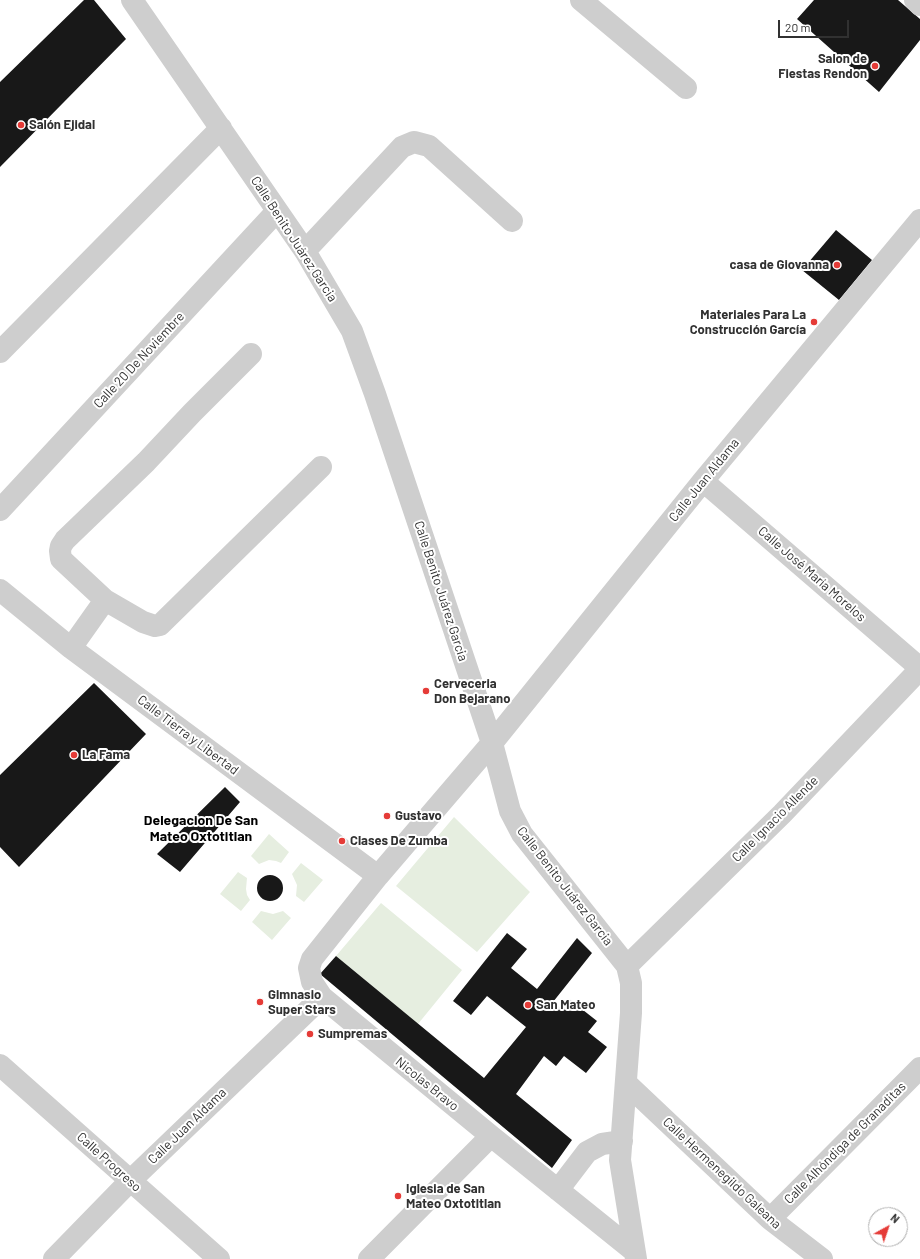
<!DOCTYPE html>
<meta charset="utf-8">
<style>
body{margin:0}
#map{position:relative;width:920px;height:1259px;overflow:hidden;background:#fff;font-family:Barlow,sans-serif}
canvas{display:block}
.north{position:absolute;left:868px;top:1207px;width:40px;height:40px;box-sizing:border-box;background:#fff;border:1px solid #adadad;border-radius:50%;rotate:40deg;font-size:11px;font-weight:700;line-height:16px;text-align:center;color:#313131}
.north::after{content:'';display:block;margin:auto;width:14px;height:18px;background:#e53b37;clip-path:polygon(50% 0,100% 100%,50% 72%,0 100%)}
.scale{position:absolute;left:778px;top:20px;width:71px;height:18px;box-sizing:border-box;border:2px solid #313131;border-top:0;padding-left:5px;font-size:12px;line-height:14px;white-space:nowrap;color:#313131;-webkit-text-stroke:3px #fff;paint-order:stroke}
</style>
<div id="map">
<canvas width="920" height="1259"></canvas>
<div class="north">N</div>
<div class="scale">20 m</div>
</div>
<script>
const context = document.querySelector('canvas').getContext('2d');
context.lineJoin = 'round';
function fillPath(path, color) { context.fillStyle = color; context.fill(path, 'evenodd'); }
const shape = rows => new Path2D(rows.map(r => 'M' + r).join(''));
function trace(path, color, width, dash) { context.strokeStyle = color; context.lineWidth = width; context.lineCap = dash ? 'butt' : 'round'; context.setLineDash(dash || []); context.stroke(path); }
function drawText(font, color, halo, rows, align = 'center') {
  context.font = font + ' Barlow,sans-serif'; context.lineWidth = 4; context.setLineDash([]); context.textBaseline = 'middle'; context.strokeStyle = halo; context.fillStyle = color; for (const [text, x, y, turn = 0] of rows) {
    context.save(); context.translate(x, y); context.rotate((+turn || 0) * Math.PI / 180); context.textAlign = isNaN(turn) ? turn : align; if (halo) context.strokeText(text, 0, 0); context.fillText(text, 0, 0); context.restore();
  }
}
fillPath(shape([
 [454,817,530,892,477,952,396,886],
 [269,834,289,852,281,863,276,861,269,860,259,864,251,856],
 [301,863,323,880,304,902,296,896,297,885,292,874],
 [238,872,247,878,246,889,247,895,250,900,241,911,220,894],
 [381,903,462,970,418,1024,336,956],
 [261,911,273,914,283,911,291,918,272,940,252,922]
]), '#e6eee0');
fillPath(shape([
 [84,0,94,0,126,39,0,167,0,82],
 [814,0,898,0,920,19,920,40,879,92,797,19],
 [836,230,872,260,839,300,802,270],
 [94,683,146,734,19,867,0,847,0,775],
 [225,787,240,802,180,872,157,854],
 '257 888a13 13 0 1 1 26 0a13 13 0 1 1-26 0Z',
 [507,933,527,949,511,968,537,989,577,938,592,953,553,1002,561,1008,569,999,597,1021,588,1032,607,1047,586,1073,564,1056,556,1066,544,1056,516,1094,572,1140,552,1168,320,974,336,956,484,1078,526,1027,487,996,471,1015,453,1001]
]), '#181818');
trace(shape([
 [132,0,305,251,352,331,375,394,492,743,510,811,522,834,627,966,631,983,631,1013,620,1160,636,1259],
 [581,0,686,88],
 [915,0,920,5],
 [305,251,402,147,414,142,429,146,512,221],
 [0,352,221,128],
 [251,354,192,413,146,462,65,540,61,546,60,551,61,559,105,600,143,622,155,626,160,625,321,467],
 [703,481,920,668],
 [0,510,277,211],
 [0,590,71,648,378,876],
 [71,648,105,600],
 [627,966,782,814,920,669],
 [0,1065,219,1259],
 [626,1083,770,1219,822,1259],
 [558,1190,587,1152,602,1144,622,1141],
 [770,1219,920,1068],
 [634,1251,491,1136,322,997,312,982,309,968,312,959,378,876,492,743,703,481,920,220],
 [54,1259,130,1181,322,997],
 [369,1259,491,1136]
]), '#cecece', 22);
for (const [x, y, r, color] of [
 [875,66,4,"#e53b37"],
 [21,125,4,"#e53b37"],
 [837,265,4,"#e53b37"],
 [814,322,4,"#e53b37"],
 [426,691,4,"#e53b37"],
 [74,755,4,"#e53b37"],
 [387,816,4,"#e53b37"],
 [342,841,4,"#e53b37"],
 [260,1002,4,"#e53b37"],
 [528,1005,4,"#e53b37"],
 [310,1034,4,"#e53b37"],
 [398,1196,4,"#e53b37"]
]) { const dot = new Path2D(); dot.arc(x, y, r, 0, 2 * Math.PI); context.fillStyle = color; context.fill(dot); trace(dot, '#fff', 1.5); }
drawText('bold 13px', '#313131', '#fff', [
 ["Salon de",867,59,"right"],
 ["Fiestas Rendon",867,74,"right"],
 ["Salón Ejidal",29,125],
 ["casa de Giovanna",829,265,"right"],
 ["Materiales Para La",806,315,"right"],
 ["Construcción García",806,330,"right"],
 ["Cerveceria",434,684],
 ["Don Bejarano",434,699],
 ["La Fama",82,755],
 ["Gustavo",395,816],
 ["Clases De Zumba",350,841],
 ["Gimnasio",268,995],
 ["Super Stars",268,1010],
 ["San Mateo",536,1005],
 ["Sumpremas",318,1034],
 ["Iglesia de San",406,1189],
 ["Mateo Oxtotitlan",406,1204]
], 'left');
drawText('13px', '#313131', '#fff', [
 ["Calle Benito Juárez Garcia",294,239,57],
 ["Calle 20 De Noviembre",139,360,-47],
 ["Calle Juan Aldama",704,480,-51],
 ["Calle José María Morelos",812,574,41],
 ["Calle Benito Juárez Garcia",441,591,72],
 ["Calle Tierra y Libertad",188,735,37],
 ["Calle Ignacio Allende",775,819,-45],
 ["Calle Benito Juárez Garcia",565,886,52],
 ["Nicolas Bravo",427,1084,39],
 ["Calle Juan Aldama",187,1126,-44],
 ["Calle Alhóndiga de Granaditas",845,1143,-45],
 ["Calle Progreso",109,1162,42],
 ["Calle Hermenegildo Galeana",722,1173,43]
]);
drawText('bold 14px', '#000', '#fff', [
 ["Delegacion De San",201,820],
 ["Mateo Oxtotitlan",201,836]
]);
</script>
